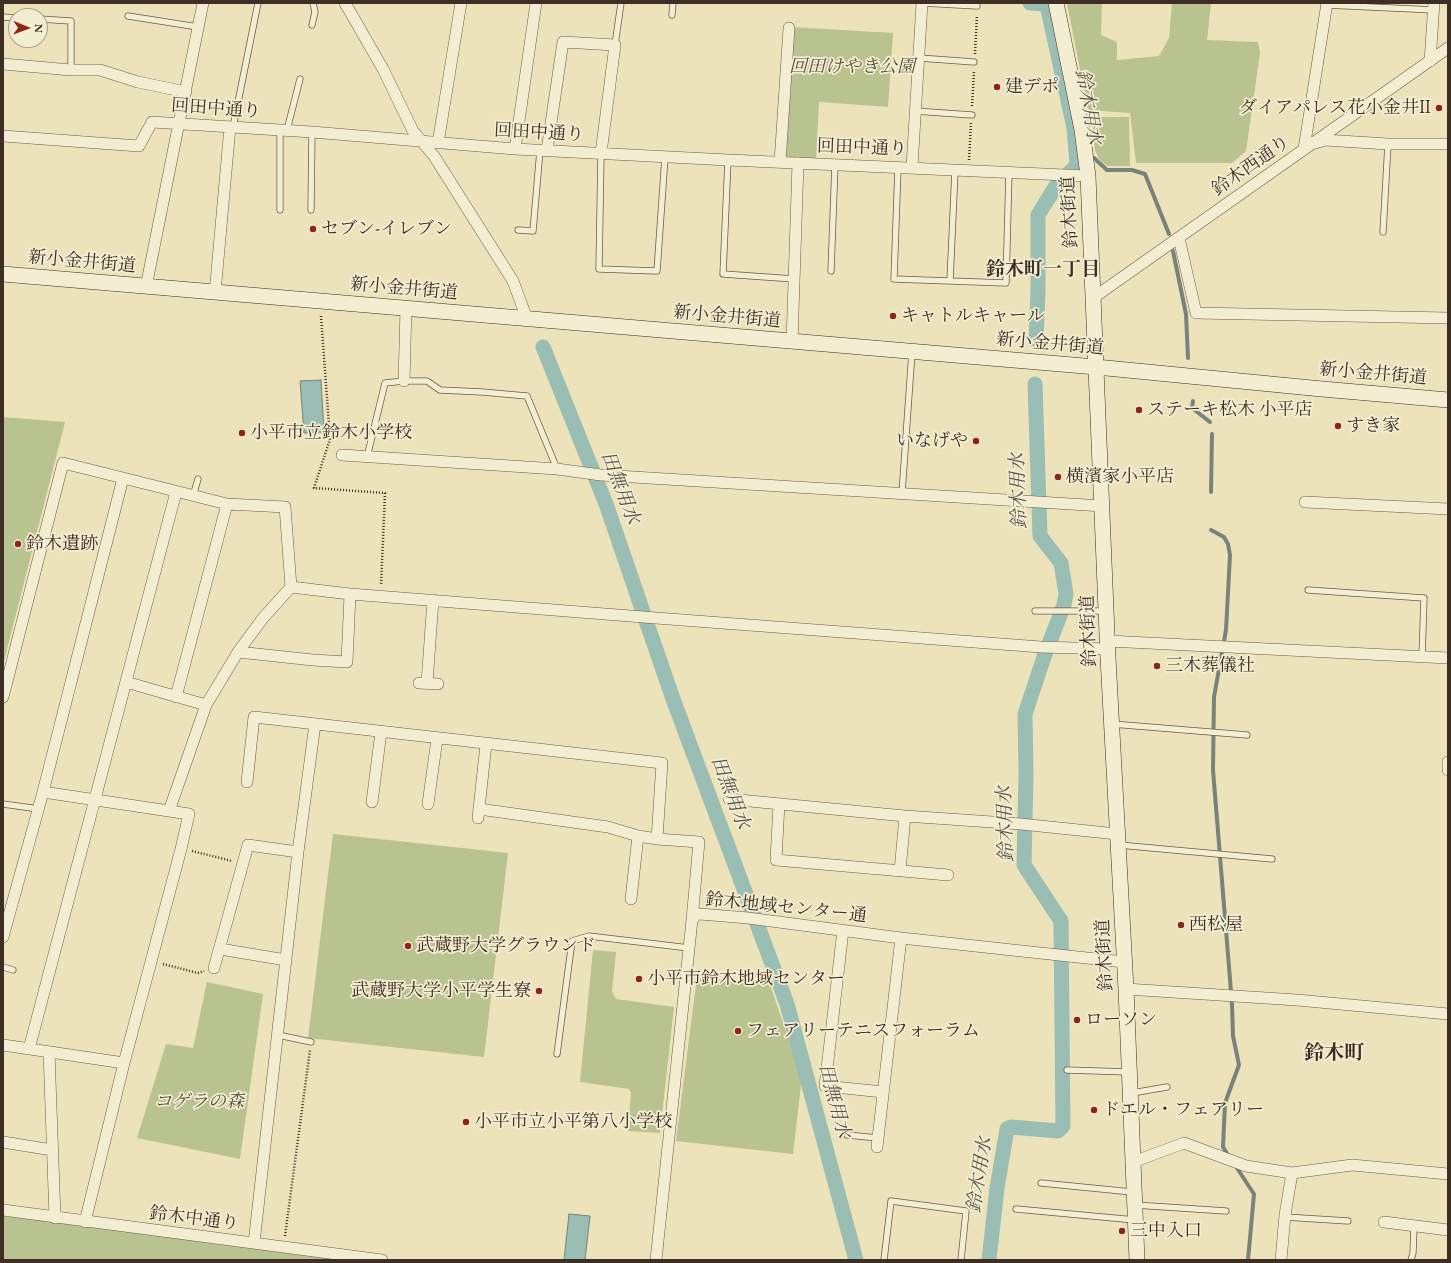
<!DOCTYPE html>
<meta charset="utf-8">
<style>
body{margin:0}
#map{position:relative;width:1451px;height:1263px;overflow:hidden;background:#ede3ba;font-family:"EB Garamond",serif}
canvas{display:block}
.frame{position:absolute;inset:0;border:4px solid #3f2e25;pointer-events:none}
.north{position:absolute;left:8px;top:8px;width:40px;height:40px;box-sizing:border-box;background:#f3edd2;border:1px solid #aba18d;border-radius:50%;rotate:91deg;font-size:11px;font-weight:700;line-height:16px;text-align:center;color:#3f2e25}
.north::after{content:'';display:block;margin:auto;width:14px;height:18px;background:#8f2418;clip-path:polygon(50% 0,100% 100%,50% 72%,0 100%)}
</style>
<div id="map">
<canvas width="1451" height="1263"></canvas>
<div class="frame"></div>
<div class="north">N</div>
</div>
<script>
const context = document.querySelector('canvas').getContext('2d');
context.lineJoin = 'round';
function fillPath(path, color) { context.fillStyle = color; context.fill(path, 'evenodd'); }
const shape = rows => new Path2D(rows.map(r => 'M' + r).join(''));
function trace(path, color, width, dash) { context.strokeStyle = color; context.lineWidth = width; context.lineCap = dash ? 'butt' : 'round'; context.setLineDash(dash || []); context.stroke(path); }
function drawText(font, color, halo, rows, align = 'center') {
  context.font = font + ' "EB Garamond","Noto Serif JP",serif'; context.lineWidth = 3.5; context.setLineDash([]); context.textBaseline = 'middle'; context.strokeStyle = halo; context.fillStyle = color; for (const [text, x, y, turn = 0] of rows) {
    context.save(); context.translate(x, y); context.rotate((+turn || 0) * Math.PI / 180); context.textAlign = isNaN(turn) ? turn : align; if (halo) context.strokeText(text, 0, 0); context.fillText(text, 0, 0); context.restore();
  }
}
fillPath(shape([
 [1067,3,1102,3,1101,35,1117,42,1117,60,1159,56,1169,38,1172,3,1211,3,1207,40,1258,42,1260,53,1246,151,1232,163,1136,163,1130,113,1088,110],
 [791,27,893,33,888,107,819,102,816,159,790,158,786,156],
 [1089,117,1129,117,1130,166,1107,166,1099,159,1095,150,1093,125,1089,124],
 [3,417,65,422,3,665],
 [333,834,508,853,484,1057,308,1038],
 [593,950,616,952,612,992,616,999,674,1007,660,1133,628,1131,631,1092,629,1089,580,1082],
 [697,977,770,985,802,1077,793,1154,676,1141],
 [207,982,263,994,240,1159,137,1138,166,1044,193,1048],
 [3,1214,353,1260,3,1260]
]), '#b9c38f');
const water = shape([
 [321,380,324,432,304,433,300,381,321,380],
 [569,1214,590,1216,585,1260,564,1260,569,1214]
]);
fillPath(water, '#9abdb4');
trace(water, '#76847b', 1);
trace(shape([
 [1094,158,1107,170,1132,170,1145,174,1169,234],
 [1173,251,1186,314,1188,358],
 [1193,401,1192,408,1210,422],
 [1211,492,1212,434],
 [1211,530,1224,537,1228,544,1230,555,1226,630,1214,697,1213,770,1232,1004,1233,1036,1239,1065,1225,1103,1223,1147,1230,1158],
 [1235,1165,1254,1194,1248,1260]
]), '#76847b', 4);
trace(shape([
 [1030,3,1045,4,1047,5,1074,128,1077,165,1056,186,1038,215,1038,292,1036,341],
 [543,347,606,504,673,699,787,1004,856,1260],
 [989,1260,997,1188,1007,1129,1011,1127,1058,1131,1063,1126,1061,921,1024,865,1026,774,1025,714,1044,657,1064,605,1066,594,1061,563,1040,536,1035,384]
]), '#9abdb4', 15);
const service = shape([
 [922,3,977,6],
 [1327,5,1434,10],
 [672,15,673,3],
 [128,16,198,27],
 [3,17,16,18],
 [40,19,71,21,71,70],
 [312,25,315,12,313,3],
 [615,45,621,3],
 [919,58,974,62],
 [915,111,972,115],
 [233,127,258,3],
 [287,130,300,79],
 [601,153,599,269,657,271,665,157],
 [728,160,723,274,794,279],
 [898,167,894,279,1006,283,1009,172],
 [280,210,280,130],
 [311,210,312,132],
 [518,230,533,231,540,150],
 [1383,232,1388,144],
 [831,271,835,164],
 [950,281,955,170],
 [367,457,385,383,404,381,427,381,440,390,482,392,527,396,557,469],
 [902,493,912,352],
 [193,496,198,479],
 [1308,590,1424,598,1422,657],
 [1035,611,1105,611],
 [1112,724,1247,735],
 [3,804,39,809],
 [1119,845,1272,859],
 [3,967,13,970],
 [278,1035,311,1042],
 [557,1054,572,941,589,936,689,948],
 [1067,1070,1129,1072],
 [1132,1093,1167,1087],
 [847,1135,878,1138],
 [1041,1183,1132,1192],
 [1135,1205,1226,1211],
 [1016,1209,1135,1220],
 [1285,1217,1348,1221],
 [884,1260,891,1201,966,1211,961,1260],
 [1411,1260,1413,1253,1414,1226]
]);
const minor = shape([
 [345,3,383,69,413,131,434,156,513,281,527,319],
 [1430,61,1434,3],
 [3,64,71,70,100,70,138,82,186,92],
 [3,136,139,146,152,122,312,132,515,149,728,160,1088,176],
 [438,143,461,3],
 [1315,143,1325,140,1388,144,1448,144],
 [515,149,536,3],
 [1304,149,1327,3],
 [547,150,563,42,615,45,601,153],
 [780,162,789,28],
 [912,167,922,3],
 [1179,238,1196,313,1448,318],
 [146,287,203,3],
 [215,293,230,127],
 [1093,298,1448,48],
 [792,342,798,163],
 [404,381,406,308],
 [342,455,557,469,601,475,1103,506],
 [1305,502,1448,509],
 [291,587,350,594,656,618,1041,647,1108,649],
 [1108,641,1448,658],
 [238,652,313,660,347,662,350,594],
 [126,682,206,705],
 [419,683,438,684],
 [427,683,433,600],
 [3,697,63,463,227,504,285,507,291,587,263,618,238,652,206,705,169,811],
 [176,697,227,504],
 [1448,770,1448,762],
 [247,782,254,717,662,763,657,839],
 [43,792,189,814,181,849,124,1063,85,1222],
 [729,799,905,816,1021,824,1117,834],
 [372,802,381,732],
 [428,804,437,739],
 [779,804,776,860,948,875],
 [479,809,608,827,638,836,657,839,699,842,692,920],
 [478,818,486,744],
 [900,871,905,816],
 [631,899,638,836],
 [843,930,825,1086,883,1092],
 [3,937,43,792,123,478],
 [220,949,286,960],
 [214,968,248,845,298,852],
 [1126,989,1297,1000,1448,1014],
 [3,1045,124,1063],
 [29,1049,176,492],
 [49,1052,55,1218],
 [3,1142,52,1150],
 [877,1147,901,938],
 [1133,1162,1184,1143,1246,1166,1292,1173,1352,1165,1448,1174],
 [3,1210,382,1260],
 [1384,1222,1448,1230],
 [254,1243,298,852,315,724],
 [656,1260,692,920,696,915,700,914,748,918,901,938,1124,962],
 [1281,1260,1285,1215,1292,1173]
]);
const secondary = shape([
 [1056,3,1082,130,1088,176,1108,658,1126,989,1137,1260],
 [3,274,1096,367,1322,389,1448,400]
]);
trace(service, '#6a5b4a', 7);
trace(minor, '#6a5b4a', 12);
trace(secondary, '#3f2e25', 16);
trace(shape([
 [975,54,977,15],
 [972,106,974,71],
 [969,160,971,123],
 [321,316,330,439,314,488,385,493,381,585],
 [192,851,232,861],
 [163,964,198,973,204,971],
 [285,1236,310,1050]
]), '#3f2e25', 2.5, [1, 2]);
trace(service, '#f3edd2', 5.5);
trace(minor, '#f3edd2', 11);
trace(secondary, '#f3edd2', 15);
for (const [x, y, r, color] of [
 [997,87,4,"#8f2418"],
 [1439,108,4,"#8f2418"],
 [313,229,4,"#8f2418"],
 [893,316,4,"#8f2418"],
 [1139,410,4,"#8f2418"],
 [1338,426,4,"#8f2418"],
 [242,433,4,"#8f2418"],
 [976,441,4,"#8f2418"],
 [1058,477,4,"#8f2418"],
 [18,544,4,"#8f2418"],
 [1157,666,4,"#8f2418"],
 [1181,925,4,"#8f2418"],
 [408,946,4,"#8f2418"],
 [639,979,4,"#8f2418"],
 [539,991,4,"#8f2418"],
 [1077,1020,4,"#8f2418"],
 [738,1031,4,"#8f2418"],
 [1094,1110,4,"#8f2418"],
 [466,1122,4,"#8f2418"],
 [1122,1231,4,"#8f2418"]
]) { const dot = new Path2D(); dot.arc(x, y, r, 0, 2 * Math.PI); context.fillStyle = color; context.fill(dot); trace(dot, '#f3edd2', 1.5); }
drawText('italic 18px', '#574c3a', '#f3edd2', [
 ["回田けやき公園",852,67],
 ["コゲラの森",199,1102]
]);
drawText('18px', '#3f2e25', '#f3edd2', [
 ["建デポ",1005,87],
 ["ダイアパレス花小金井Ⅱ",1431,108,"right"],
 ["セブン-イレブン",321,229],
 ["キャトルキャール",901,316],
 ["ステーキ松木 小平店",1147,410],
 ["すき家",1346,426],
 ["小平市立鈴木小学校",250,433],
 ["いなげや",968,441,"right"],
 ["横濱家小平店",1066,477],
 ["鈴木遺跡",26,544],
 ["三木葬儀社",1165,666],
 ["西松屋",1189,925],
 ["武蔵野大学グラウンド",416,946],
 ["小平市鈴木地域センター",647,979],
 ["武蔵野大学小平学生寮",531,991,"right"],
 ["ローソン",1085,1020],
 ["フェアリーテニスフォーラム",746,1031],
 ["ドエル・フェアリー",1102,1110],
 ["小平市立小平第八小学校",474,1122],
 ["三中入口",1130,1231]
], 'left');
drawText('18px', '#3f2e25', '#f3edd2', [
 ["回田中通り",216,109,4],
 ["回田中通り",539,133,3],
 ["回田中通り",862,148,2],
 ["鈴木西通り",1251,166,-35],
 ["鈴木街道",1070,212,-93],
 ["新小金井街道",82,262,5],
 ["新小金井街道",404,289,5],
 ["新小金井街道",727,317,5],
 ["新小金井街道",1050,344,5],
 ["新小金井街道",1373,374,5],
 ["鈴木街道",1089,631,-92],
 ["鈴木地域センター通",786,908,6],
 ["鈴木街道",1105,955,-93],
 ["鈴木中通り",194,1219,7]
]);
drawText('italic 19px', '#565249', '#f3edd2', [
 ["鈴木用水",1088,107,80],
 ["田無用水",620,488,69],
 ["鈴木用水",1019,491,-92],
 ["田無用水",730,793,69],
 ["鈴木用水",1006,824,-92],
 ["田無用水",834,1101,75],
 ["鈴木用水",980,1175,-81]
]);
drawText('bold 19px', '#3f2e25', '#f3edd2', [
 ["鈴木町一丁目",1043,270]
]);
drawText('bold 20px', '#3f2e25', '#f3edd2', [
 ["鈴木町",1334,1054]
]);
</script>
